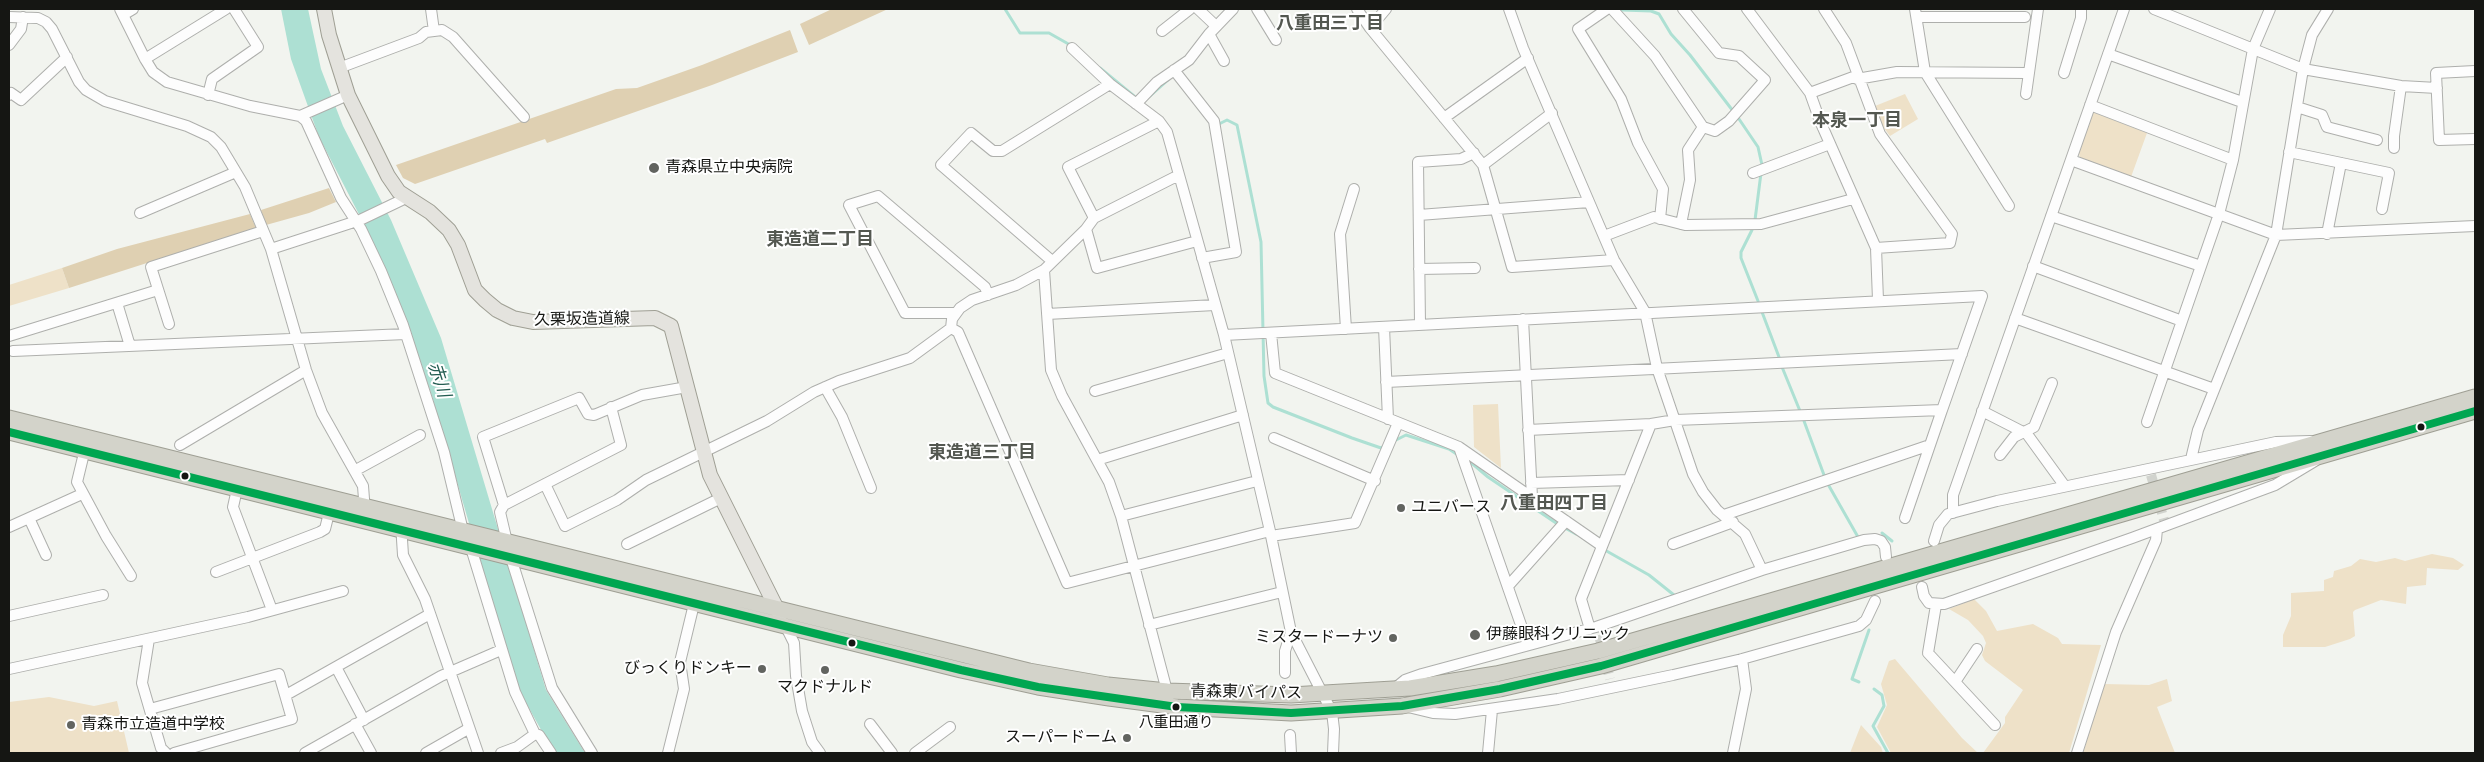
<!DOCTYPE html>
<meta charset="utf-8">
<style>
body{margin:0}
#map{position:relative;width:2484px;height:762px;overflow:hidden;background:#f2f4ef;font-family:"Sofia Sans Condensed",sans-serif}
canvas{display:block}
.frame{position:absolute;inset:0;border:10px solid #151613;pointer-events:none}
</style>
<div id="map">
<canvas width="2484" height="762"></canvas>
<div class="frame"></div>
</div>
<script>
const context = document.querySelector('canvas').getContext('2d');
context.lineJoin = 'round';
function fillPath(path, color) { context.fillStyle = color; context.fill(path, 'evenodd'); }
const shape = rows => new Path2D(rows.map(r => 'M' + r).join(''));
function trace(path, color, width, dash) { context.strokeStyle = color; context.lineWidth = width; context.lineCap = dash ? 'butt' : 'round'; context.setLineDash(dash || []); context.stroke(path); }
function drawText(font, color, halo, rows, align = 'center') {
  context.font = font + ' "Sofia Sans Condensed","Noto Sans JP",sans-serif'; context.lineWidth = 4; context.setLineDash([]); context.textBaseline = 'middle'; context.strokeStyle = halo; context.fillStyle = color; for (const [text, x, y, turn = 0] of rows) {
    context.save(); context.translate(x, y); context.rotate((+turn || 0) * Math.PI / 180); context.textAlign = isNaN(turn) ? turn : align; if (halo) context.strokeText(text, 0, 0); context.fillText(text, 0, 0); context.restore();
  }
}
fillPath(shape([
 [1905,94,1918,119,1890,136,1881,124,1875,106],
 [2093,112,2147,133,2131,177,2080,158,2079,153],
 [62,268,69,288,9,306,9,285],
 [1498,404,1501,468,1474,447,1473,405],
 [2432,554,2453,558,2464,565,2458,570,2427,568,2426,585,2407,587,2406,604,2381,600,2355,610,2353,612,2355,636,2350,639,2325,647,2283,647,2283,635,2291,616,2291,593,2324,591,2324,580,2333,577,2334,571,2351,566,2360,559,2376,562,2395,558,2405,561],
 [1974,599,1986,611,1997,631,2033,624,2058,638,2062,644,2101,645,2069,753,1983,753,2005,723,2005,717,2023,690,1985,661,1982,655,1986,643,1983,636,1968,620,1949,609],
 [1895,659,1962,738,1978,753,1891,753,1877,727,1887,705,1881,684,1889,661],
 [2167,679,2172,701,2157,707,2175,753,2083,753,2104,684,2149,685],
 [49,697,94,706,117,701,129,753,9,753,9,702],
 [1861,725,1881,747,1883,753,1850,753]
]), '#eee1c8');
fillPath(shape([
 [832,9,888,9,809,45,800,24],
 [790,30,798,52,712,85,547,143,545,139,415,184,403,178,396,165,616,89,637,88,702,65],
 [329,188,336,202,309,213,266,225,261,210],
 [250,214,256,228,69,288,62,268,117,249]
]), '#dfd0b2');
fillPath(shape([
 [281,9,308,9,321,69,343,126,391,220,441,338,546,690,585,753,554,753,516,685,432,396,407,324,364,224,319,137,291,59]
]), '#ade0d3');
trace(shape([
 [1005,9,1020,33,1049,33,1072,46],
 [1622,10,1651,11,1659,14,1671,34,1690,55,1733,111],
 [1100,68,1134,96],
 [1150,96,1168,80],
 [1739,119,1758,147,1762,165],
 [1217,125,1227,120,1237,125,1261,242,1264,376,1268,403,1273,407,1352,438,1381,448,1384,446],
 [1755,220,1761,173],
 [1752,230,1741,252,1741,258,1758,301],
 [1762,312,1779,357],
 [1782,367,1800,411],
 [1804,421,1824,475],
 [1394,441,1406,435,1449,449,1458,455],
 [1468,460,1488,477,1556,523,1576,534],
 [1829,486,1858,537],
 [1882,533,1892,541],
 [1603,549,1649,575,1674,595],
 [1859,682,1852,679,1869,630],
 [1874,689,1882,695,1884,706,1873,726,1888,753]
]), '#ade0d3', 3);
trace(shape([
 [2151,475,2164,520],
 [1599,635,1610,679]
]), '#d1d3ce', 10, [10, 5]);
const minor = shape([
 [120,9,145,59,153,72,167,82,250,106,300,116,306,121,341,198,361,229,381,271,403,325,444,452,463,531],
 [431,9,434,31],
 [1198,9,1216,26],
 [1257,9,1276,40],
 [1357,9,1370,28,1483,165,1512,267,1614,260],
 [1509,9,1523,48,1614,260,1645,312,1657,368,1693,474,1703,492,1717,510,1745,534,1762,570],
 [1607,9,1578,29,1621,99,1638,143,1663,189,1660,219],
 [1612,9,1655,56,1703,127],
 [1747,9,1810,93,1820,121,1876,248,1878,300],
 [1824,9,1846,43,1880,134,1952,234,1950,243,1876,248],
 [1915,9,1925,72,2009,206],
 [2154,9,2303,69,2401,86,2437,88],
 [123,15,133,9],
 [9,17,38,18,46,22,52,29,79,82,86,90,105,101,187,126,211,137,221,147,245,187,271,249,306,370,322,413,363,486,365,512],
 [1917,17,2025,17],
 [1370,28,1386,9],
 [1162,31,1190,9],
 [1209,34,1224,61],
 [9,45,21,29,23,17],
 [1072,48,1110,84,1159,121,1167,132,1224,335,1270,531,1291,632,1332,712,1334,729,1333,753],
 [2108,54,2242,102],
 [145,59,226,9],
 [339,68,419,38,426,32,442,30,453,37,524,117],
 [1174,70,1214,121,1236,252,1202,258],
 [2475,71,2436,73,2439,140,2475,139],
 [2064,73,2081,18,2081,9],
 [1857,79,1897,72,2027,73],
 [1810,93,1856,76],
 [2026,94,2038,9],
 [9,95,11,93,21,100,67,57],
 [208,95,212,79,258,47,234,9],
 [1136,104,1157,82,1189,60,1209,34,1233,9],
 [2090,105,2233,160],
 [2297,107,2322,115,2327,127,2377,140],
 [300,116,348,95],
 [1444,118,1528,58],
 [2394,148,2394,136,2401,86],
 [2289,152,2389,173,2382,209],
 [2071,160,2276,235,2475,226],
 [1483,165,1552,113],
 [1753,173,1830,144],
 [140,213,236,172],
 [1419,215,1589,202],
 [2051,216,2201,266],
 [1094,218,1068,167,1159,121],
 [1681,224,1690,180,1688,150,1703,127,1715,131,1729,121,1765,80,1739,56,1719,53,1683,9],
 [1086,229,1097,268,1197,241],
 [2327,234,2341,163],
 [1604,236,1654,217,1685,225,1761,224,1853,199],
 [271,249,360,220,406,198],
 [1052,261,941,165,971,133,993,151,1002,151,1110,84],
 [2033,266,2182,321],
 [1419,269,1475,268],
 [1044,270,1051,370,1062,396,1109,482,1121,516,1167,691],
 [117,303,130,346],
 [956,313,905,313,849,205,878,196,985,287,988,295],
 [1047,314,1215,305],
 [2015,318,2214,389],
 [1523,319,1532,497],
 [169,324,151,267,263,231],
 [1420,324,1418,162,1461,159,1474,153],
 [1384,327,1388,419],
 [951,328,958,332,1067,583,1270,531],
 [1346,329,1340,234,1354,189],
 [1271,333,1275,373,1459,447,1602,546],
 [1224,335,1982,296,1942,410,1675,420,1651,424,1581,599,1590,629],
 [9,336,158,290],
 [13,351,406,334],
 [1386,382,1962,354],
 [825,387,842,417,871,488],
 [1095,391,1228,353],
 [1982,411,2027,434,2064,485],
 [2147,422,2219,214,2233,160,2253,49,2270,9],
 [1528,430,1651,424],
 [1274,438,1375,481],
 [86,445,77,482,106,536,131,576],
 [180,445,306,370],
 [1459,447,1528,645],
 [2000,455,2014,437,2034,427,2052,383],
 [2191,459,2198,430,2276,235,2303,69,2312,35,2328,9],
 [1097,460,1243,415],
 [356,470,420,435],
 [1531,483,1629,480],
 [545,484,565,526,617,500,646,480,767,421,814,392,839,381,910,358,951,328,952,319,960,308,972,300,1016,285,1044,270,1086,229,1094,218,1179,175],
 [237,489,233,507,272,610],
 [504,505,621,445,611,407],
 [1953,513,1953,495,2124,9],
 [1724,515,1930,445],
 [1121,516,1257,481],
 [29,518,46,555],
 [1905,518,1942,410],
 [401,524,403,555,425,599,478,753],
 [9,527,82,494],
 [1271,536,1355,523,1398,423],
 [1934,541,1939,525,1948,514,1997,501,2276,442,2310,441],
 [507,542,500,512,504,505,483,437,579,398,588,414,594,415,642,395,687,387],
 [627,544,721,498],
 [1673,544,1733,522],
 [471,548,515,692,535,734,539,735,551,753],
 [511,558,552,688,592,753],
 [216,572,320,532,325,529,329,513],
 [1509,585,1566,521],
 [1922,587,1924,596,1929,603,1944,604,2132,538,2275,485,2315,461],
 [1936,605,1928,653,1995,725],
 [9,616,103,595],
 [1149,625,1282,592],
 [786,627,794,643,796,676,802,711,812,742,820,753],
 [149,639,142,683,161,748,166,753],
 [336,667,364,720],
 [9,669,248,617,343,591],
 [1285,673,1285,651,1291,632],
 [1955,682,1977,649],
 [1394,689,1405,680,1422,674,1596,627,1762,570,1864,540,1875,539,1881,541,1885,547,1886,557],
 [286,695,430,614],
 [1408,707,1433,713,1455,714,1558,699,1673,675,1742,659,1859,626,1866,620,1875,601],
 [150,709,279,674,292,719,174,753],
 [355,724,371,753],
 [870,724,892,753],
 [1290,735,1291,753],
 [305,753,441,676,501,650],
 [426,753,468,729],
 [501,753,517,747,535,734],
 [668,753,684,689,680,662,694,604],
 [915,753,950,727],
 [1488,753,1492,710],
 [1733,753,1746,689,1742,659],
 [2077,753,2116,632,2156,540,2157,529]
]);
const major = shape([
 [324,9,329,35,348,95,388,176,399,192,430,212,449,230,458,245,475,290,485,300,497,310,513,318,533,322,655,318,671,326,710,475,780,615]
]);
const highway = shape([
 [9,418,1029,671,1108,685,1167,691,1291,695,1410,688,1496,674,1598,651,2475,397],
 [9,432,961,670,1038,687,1109,698,1177,707,1291,713,1402,706,1500,689,1601,666,2475,411]
]);
trace(minor, '#aeafac', 12);
trace(major, '#9f9f94', 16);
trace(highway, '#9f9f94', 17);
trace(minor, '#fdfdfd', 10);
trace(major, '#e4e3de', 14);
trace(highway, '#d3d3ca', 15);
trace(shape([
 [9,432,961,670,1038,687,1177,707,1291,713,1402,706,1500,689,1601,666,2475,411]
]), '#00a651', 8);
for (const [x, y, r, color] of [
 [654,168,6,"#626460"],
 [2421,427,4.5,"#151613"],
 [185,476,4.5,"#151613"],
 [1401,508,5,"#626460"],
 [1475,635,6,"#626460"],
 [1393,638,5,"#626460"],
 [852,643,4.5,"#151613"],
 [762,669,5,"#626460"],
 [825,670,5,"#626460"],
 [1176,707,4.5,"#151613"],
 [71,725,5,"#626460"],
 [1127,738,5,"#626460"]
]) { const dot = new Path2D(); dot.arc(x, y, r, 0, 2 * Math.PI); context.fillStyle = color; context.fill(dot); trace(dot, '#fff', 2); }
drawText('15px', '#151613', '#fff', [
 ["八重田通り",1176,723]
]);
drawText('16px', '#151613', '#fff', [
 ["青森県立中央病院",665,168],
 ["ユニバース",1411,508],
 ["伊藤眼科クリニック",1486,635],
 ["ミスタードーナツ",1383,638,"right"],
 ["びっくりドンキー",752,669,"right"],
 ["マクドナルド",825,688,"center"],
 ["青森市立造道中学校",81,725],
 ["スーパードーム",1117,738,"right"]
], 'left');
drawText('16px', '#151613', '#fff', [
 ["久栗坂造道線",582,320,-1],
 ["青森東バイパス",1246,693,1]
]);
drawText('bold 18px', '#545851', '#fff', [
 ["八重田三丁目",1330,24],
 ["本泉一丁目",1857,121],
 ["東造道二丁目",820,240],
 ["東造道三丁目",982,453],
 ["八重田四丁目",1554,504]
]);
drawText('italic 18px', '#235d52', '#fff', [
 ["赤川",438,380,72]
]);
</script>
